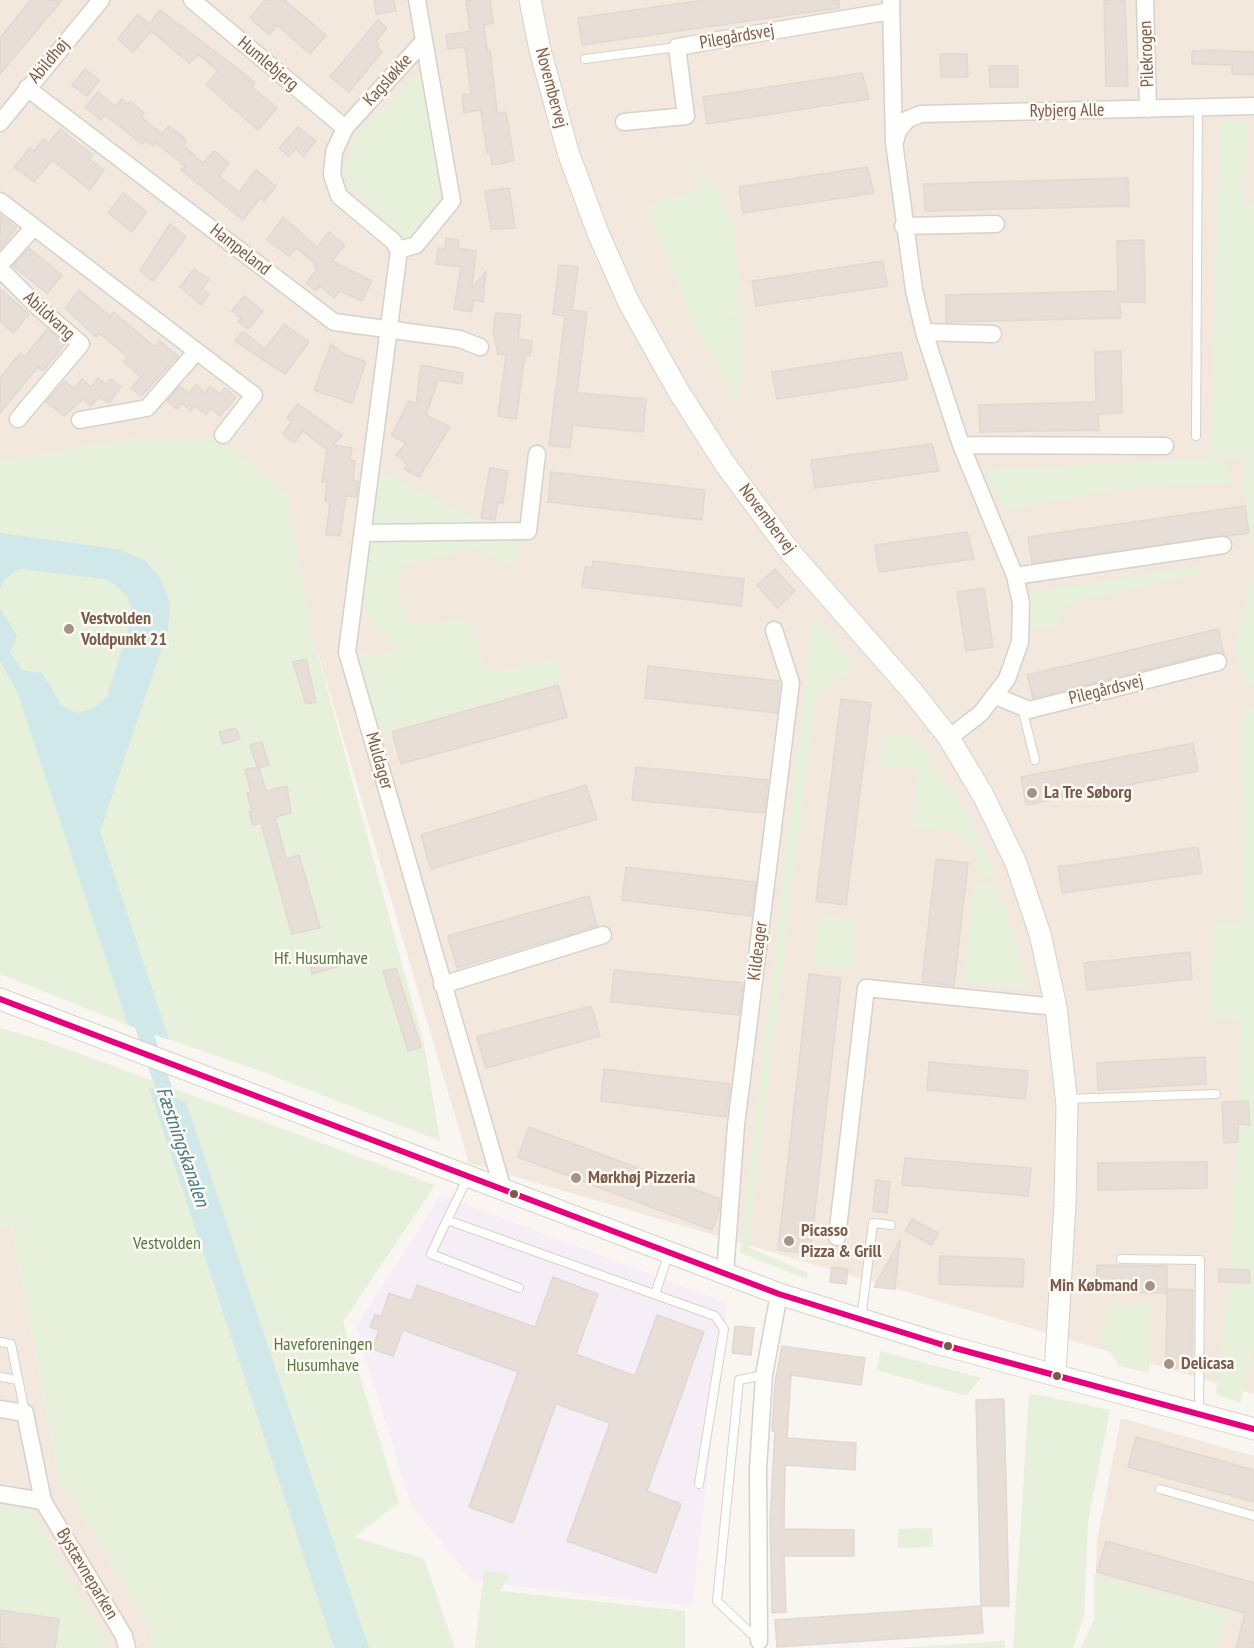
<!DOCTYPE html>
<meta charset="utf-8">
<style>
body{margin:0}
canvas{display:block;background:#f9f5f0}
</style>
<canvas width="1254" height="1648"></canvas>
<script>
const context = document.querySelector('canvas').getContext('2d');
context.lineJoin = 'round';
function fillPath(path, color) { context.fillStyle = color; context.fill(path, 'evenodd'); }
const shape = rows => new Path2D(rows.map(r => 'M' + r).join(''));
function trace(path, color, width, dash) { context.strokeStyle = color; context.lineWidth = width; context.lineCap = dash ? 'butt' : 'round'; context.setLineDash(dash || []); context.stroke(path); }
function drawText(font, color, halo, rows, align = 'center') {
  context.font = font + ' "PT Sans Narrow",sans-serif'; context.lineWidth = 5; context.setLineDash([]); context.textBaseline = 'middle'; context.strokeStyle = halo; context.fillStyle = color; for (const [text, x, y, turn = 0] of rows) {
    context.save(); context.translate(x, y); context.rotate((+turn || 0) * Math.PI / 180); context.textAlign = isNaN(turn) ? turn : align; if (halo) context.strokeText(text, 0, 0); context.fillText(text, 0, 0); context.restore();
  }
}
fillPath(shape([
 [0,0,1254,0,1254,1394,469,1163,316,646,259,647,133,439,0,462],
 [11,1222,59,1477,148,1625,153,1648,0,1648,0,1230],
 [1121,1418,1254,1456,1254,1648,1081,1648,1094,1620,1097,1540]
]), '#f2e8de');
fillPath(shape([
 [441,1195,727,1303,692,1606,472,1581,411,1504,356,1327]
]), '#f6eef6');
fillPath(shape([
 [422,68,444,199,413,240,402,237,350,187,343,171,356,137],
 [1220,121,1248,121,1243,208,1254,204,1254,685,1247,685,1234,651,1254,566,1244,491,1245,458,1221,458,1236,482,1113,490,1003,511,984,470,1211,458],
 [696,160,728,210,734,231,743,318,705,315,742,321,744,339,739,405,687,312,648,204,699,190,703,184],
 [218,438,288,494,290,519,314,640,424,1045,440,1141,263,1072,128,1025,0,974,0,462,133,439],
 [380,471,521,540,512,566,473,549,402,566,396,591,409,625,458,620,473,626,487,673,555,659,564,681,377,734,358,667,360,651,372,657,398,649,362,609],
 [1205,564,1199,574,1066,604,1056,628,1031,629,1031,593],
 [813,616,852,661,848,673,830,681,815,703,748,1247,808,1273,807,1279,740,1253],
 [1254,706,1254,1347,1240,1403,1216,1394,1231,1264,1241,1019,1211,1018,1213,922,1243,923,1242,715],
 [884,733,914,737,966,812,996,874,980,878,975,855,956,833,913,827,918,769,880,766],
 [994,884,1016,940,1028,990,963,982,975,885],
 [819,915,858,920,852,971,813,966],
 [0,1028,45,1041,435,1185,343,1322,399,1503,354,1537,424,1559,455,1648,153,1648,148,1625,59,1477,11,1222,0,1230],
 [1106,1305,1151,1306,1149,1373,1119,1366,1099,1334,1107,1320],
 [880,1351,981,1378,966,1396,877,1370],
 [1029,1393,1110,1410,1088,1522,1084,1616,1073,1648,1013,1648],
 [0,1506,29,1509,110,1648,55,1648,59,1619,0,1610],
 [932,1528,933,1547,898,1548,898,1529],
 [484,1570,510,1574,500,1591,685,1611,685,1648,475,1648],
 [1094,1575,1228,1611,1217,1648,1081,1648,1094,1620],
 [1004,1641,1005,1648,897,1648]
]), '#e7f0db');
fillPath(shape([
 [0,533,118,549,146,561,161,579,170,603,168,630,100,831,169,1040,128,1025,17,691,0,661,0,608,17,636,10,653,22,670,42,673,62,706,77,713,92,709,107,697,132,617,128,598,118,587,105,579,19,569,5,579,0,588],
 [149,1088,186,1102,369,1648,334,1648]
]), '#d0e8ea');
trace(shape([
 [138,1012,173,1115]
]), '#d0e8ea', 16);
const building = shape([
 [31,0,62,0,0,74,0,38,31,0],
 [265,0,284,0,326,35,310,54,277,25,269,35,250,18,265,0],
 [374,0,394,0,396,11,376,14,374,0],
 [466,0,490,0,493,23,484,25,487,51,490,50,497,113,506,112,514,160,504,163,492,165,490,152,487,153,481,110,464,113,462,95,471,94,465,47,448,49,446,35,470,31,466,0],
 [704,0,839,0,839,8,582,45,578,18,704,0],
 [1104,0,1125,0,1128,86,1106,86,1104,0],
 [160,10,241,71,255,83,252,87,277,108,258,130,206,85,218,71,199,55,189,63,151,31,133,52,118,39,138,14,149,24,160,10],
 [378,20,387,28,376,41,379,44,377,47,382,52,349,92,330,77,378,20],
 [1213,50,1254,52,1254,75,1232,74,1232,65,1192,64,1192,51,1213,50],
 [940,54,967,54,968,77,941,77,940,54],
 [989,66,1018,66,1018,87,990,87,989,66],
 [85,69,99,80,87,96,72,85,85,69],
 [862,73,869,99,707,124,703,97,862,73],
 [98,92,115,106,122,99,128,104,130,101,144,113,141,117,162,134,169,126,186,139,184,146,203,163,214,151,229,163,219,176,239,192,256,170,276,186,264,201,260,198,243,220,181,170,185,166,156,143,153,146,145,140,142,144,105,115,101,120,85,107,98,92],
 [298,127,316,141,303,156,296,149,289,156,279,148,298,127],
 [60,129,93,155,89,159,104,170,90,190,52,160,34,182,14,167,30,148,34,151,43,139,49,143,60,129],
 [867,167,874,193,743,213,739,187,867,167],
 [1128,178,1129,206,925,211,924,184,1128,178],
 [509,188,515,228,491,229,485,191,509,188],
 [123,193,147,212,132,232,108,213,123,193],
 [0,215,16,228,0,249,0,215],
 [283,217,317,247,329,232,345,245,332,261,372,281,362,301,340,291,334,298,320,286,316,291,306,283,317,269,314,267,316,264,296,248,289,256,267,240,283,217],
 [170,224,186,237,153,281,140,271,170,224],
 [446,238,459,240,458,248,476,251,472,288,486,271,483,302,473,300,472,312,454,309,461,267,436,264,438,248,445,249,446,238],
 [1144,240,1145,302,1120,302,1121,318,946,322,946,295,1118,291,1117,241,1144,240],
 [29,248,62,275,47,293,13,266,29,248],
 [882,261,888,286,756,306,752,281,882,261],
 [559,265,578,267,572,310,587,312,577,393,646,399,643,432,573,425,570,448,549,445,565,316,553,314,559,265],
 [194,269,209,279,202,289,209,294,201,305,180,287,194,269],
 [0,289,29,314,13,333,0,321,0,289],
 [79,290,110,316,113,312,155,347,160,341,178,356,141,396,131,388,141,377,124,362,128,357,99,333,96,337,65,308,79,290],
 [244,296,263,311,248,329,238,322,241,318,232,311,244,296],
 [496,313,521,315,518,339,532,341,530,356,525,355,516,419,498,416,506,355,498,354,493,331,496,313],
 [284,324,309,342,285,374,235,341,243,331,265,349,284,324],
 [47,329,65,344,43,371,38,367,0,413,0,378,20,353,25,357,47,329],
 [331,344,344,354,366,362,352,403,314,390,331,344],
 [1121,351,1122,413,1098,414,1099,430,980,432,979,405,1096,402,1095,352,1121,351],
 [901,352,908,379,777,399,772,372,901,352],
 [421,365,463,373,462,384,438,380,426,415,450,427,419,477,404,469,407,466,404,461,396,455,406,443,391,435,409,401,416,404,421,365],
 [98,378,106,384,111,379,121,387,109,403,99,397,91,406,83,399,64,416,46,402,65,381,74,389,82,379,91,387,98,378],
 [196,385,205,393,210,386,220,394,225,388,236,397,220,416,211,408,206,415,195,406,191,411,182,403,177,409,167,401,180,386,189,393,196,385],
 [298,404,342,435,333,445,352,448,350,460,355,461,353,480,358,481,356,497,346,496,340,536,326,535,330,502,325,501,327,482,322,482,327,450,303,431,294,443,283,434,292,421,287,418,298,404],
 [932,444,939,471,815,488,811,460,932,444],
 [490,468,508,471,503,503,498,502,495,520,481,518,490,468],
 [551,472,705,490,702,520,548,502,551,472],
 [1245,506,1249,533,1032,563,1028,537,1245,506],
 [967,532,974,559,879,572,875,545,967,532],
 [593,561,744,579,741,606,582,587,585,567,592,568,593,561],
 [775,569,795,591,777,608,757,585,775,569],
 [984,588,993,647,966,651,957,592,984,588],
 [1218,629,1224,654,1215,652,1033,698,1027,675,1218,629],
 [306,659,316,702,306,704,293,662,306,659],
 [648,666,779,681,777,713,645,698,648,666],
 [558,685,567,717,401,764,392,732,558,685],
 [841,699,871,703,846,905,816,901,841,699],
 [236,728,240,739,223,744,219,732,236,728],
 [262,742,269,765,259,768,266,791,287,786,291,813,275,817,286,859,299,855,320,928,292,934,261,823,253,825,249,812,252,811,247,793,251,792,245,770,257,767,250,745,262,742],
 [1193,743,1198,771,1026,805,1021,777,1193,743],
 [636,767,768,780,764,813,632,800,636,767],
 [586,785,597,819,431,869,421,835,586,785],
 [1198,847,1202,873,1062,893,1058,867,1198,847],
 [936,859,968,863,954,986,922,982,936,859],
 [626,867,756,882,751,916,622,900,626,867],
 [589,896,597,926,457,968,448,936,589,896],
 [1190,952,1192,979,1087,990,1084,963,1190,952],
 [339,953,342,965,312,974,309,962,339,953],
 [396,968,421,1047,408,1051,383,971,396,968],
 [614,970,743,983,739,1015,611,1002,614,970],
 [809,974,841,978,810,1254,778,1250,809,974],
 [591,1006,600,1036,486,1068,477,1037,591,1006],
 [1205,1057,1206,1084,1098,1090,1097,1063,1205,1057],
 [929,1062,1028,1071,1025,1099,927,1090,929,1062],
 [604,1069,730,1084,726,1117,601,1101,604,1069],
 [1248,1101,1250,1125,1238,1124,1238,1142,1224,1143,1222,1102,1248,1101],
 [529,1127,720,1199,719,1211,712,1230,518,1157,529,1127],
 [905,1158,1031,1168,1028,1196,902,1185,905,1158],
 [1207,1162,1207,1188,1098,1190,1098,1163,1207,1162],
 [876,1180,890,1182,887,1213,873,1211,876,1180],
 [912,1219,938,1233,932,1245,905,1231,912,1219],
 [900,1240,895,1289,874,1287,900,1240],
 [940,1256,1024,1259,1023,1287,939,1284,940,1256],
 [1097,1265,1167,1266,1167,1293,1096,1292,1097,1265],
 [832,1267,848,1269,846,1284,830,1282,832,1267],
 [1219,1269,1249,1270,1250,1283,1219,1282,1219,1269],
 [553,1277,598,1294,576,1354,635,1376,657,1315,704,1332,647,1491,681,1504,656,1573,567,1541,610,1423,556,1404,513,1523,469,1507,518,1372,403,1330,393,1356,372,1349,379,1330,370,1327,375,1314,381,1317,389,1293,411,1301,417,1285,535,1327,553,1277],
 [1167,1289,1193,1290,1192,1368,1166,1368,1167,1289],
 [735,1326,754,1328,751,1355,732,1353,735,1326],
 [782,1346,865,1358,861,1385,791,1375,787,1438,856,1443,855,1470,785,1465,784,1529,854,1530,854,1556,784,1556,786,1612,772,1613,770,1521,775,1431,772,1431,775,1382,782,1346],
 [1004,1399,1009,1606,981,1606,976,1400,1004,1399],
 [1136,1437,1254,1470,1254,1502,1128,1467,1136,1437],
 [1106,1541,1254,1583,1254,1648,1236,1648,1245,1613,1097,1572,1106,1541],
 [981,1606,983,1633,777,1647,775,1620,981,1606],
 [0,1610,59,1619,55,1648,0,1648,0,1610]
]);
fillPath(building, '#e6ded7');
trace(building, '#e2d8d2', 1.5);
const service = shape([
 [585,59,677,47],
 [1196,436,1198,108],
 [1022,708,1035,760],
 [1066,1099,1216,1094],
 [447,1220,468,1177],
 [1121,1259,1200,1260,1199,1414],
 [519,1288,431,1254,447,1220,715,1316,724,1329,699,1484],
 [655,1294,669,1253],
 [861,1320,873,1223,891,1225],
 [0,1342,11,1344,25,1413],
 [0,1377,18,1380],
 [1160,1489,1254,1516],
 [757,1639,717,1601,739,1380,764,1375]
]);
const minor = shape([
 [192,0,345,128],
 [891,0,894,142,914,290,924,332,961,445,1015,576,1021,603,1020,642,1007,679,981,713,949,738],
 [1145,0,1148,109],
 [423,42,345,128,334,152,332,175,339,196,393,241,399,250,347,652,503,1190],
 [27,88,334,322,460,339,480,347],
 [624,122,686,116,677,47,891,11],
 [0,123,101,0],
 [895,142,898,131,908,119,921,114,1254,106],
 [0,201,254,395,223,435],
 [903,226,996,224],
 [399,250,416,245,452,201,417,0],
 [0,265,33,228],
 [0,269,39,308,81,344,18,419],
 [924,332,993,334],
 [80,420,147,408,196,352],
 [961,445,1165,446],
 [364,533,528,531,537,454],
 [1015,576,1223,545],
 [996,696,1029,710,1218,662],
 [442,985,603,935],
 [837,1237,866,988,1056,1007],
 [725,1274,736,1125,791,683,774,630],
 [0,1409,25,1413,43,1501,124,1636,127,1648],
 [0,1494,43,1501],
 [759,1641,758,1469,764,1375,779,1294]
]);
const tertiary = shape([
 [530,0,540,50,568,152,598,233,629,303,679,392,725,464,791,553,912,691,949,738,983,795,1016,863,1040,934,1056,1007,1067,1105,1065,1203,1055,1375],
 [0,999,779,1294,940,1344,1254,1429]
]);
trace(service, '#d7d1cb', 10);
trace(minor, '#d7d1cb', 19);
trace(tertiary, '#d7d1cb', 23);
trace(service, '#fefefd', 8);
trace(minor, '#fefefd', 16);
trace(tertiary, '#fefefd', 21);
trace(shape([
 [0,999,779,1294,940,1344,1254,1429]
]), '#e5007d', 6);
for (const [x, y, r, color] of [
 [69,629,6,"#a69286"],
 [1032,793,6,"#a69286"],
 [576,1178,6,"#a69286"],
 [514,1194,5,"#7a5c4d"],
 [789,1241,6,"#a69286"],
 [1150,1286,6,"#a69286"],
 [948,1346,5,"#7a5c4d"],
 [1169,1364,6,"#a69286"],
 [1057,1376,5,"#7a5c4d"]
]) { const dot = new Path2D(); dot.arc(x, y, r, 0, 2 * Math.PI); context.fillStyle = color; context.fill(dot); trace(dot, '#fffaf3', 2); }
drawText('18px', '#7a5c4d', '#fffaf3', [
 ["Pilegårdsvej",737,37,-10],
 ["Pilekrogen",1147,54,-92],
 ["Abildhøj",49,61,-50],
 ["Humlebjerg",268,64,40],
 ["Kagsløkke",388,80,-48],
 ["Novembervej",551,88,75],
 ["Rybjerg Alle",1067,111,-1],
 ["Hampeland",240,250,38],
 ["Abildvang",49,316,42],
 ["Novembervej",767,519,53],
 ["Pilegårdsvej",1106,690,-14],
 ["Muldager",379,761,74],
 ["Kildeager",758,951,-83],
 ["Bystævneparken",87,1574,59]
]);
drawText('bold 18px', '#7a5c4d', '#fffaf3', [
 ["Vestvolden",81,619],
 ["Voldpunkt 21",81,640],
 ["La Tre Søborg",1044,793],
 ["Mørkhøj Pizzeria",588,1178],
 ["Picasso",801,1231],
 ["Pizza & Grill",801,1252],
 ["Min Købmand",1138,1286,"right"],
 ["Delicasa",1181,1364]
], 'left');
drawText('18px', '#537a41', '#fffaf3', [
 ["Hf. Husumhave",321,959],
 ["Vestvolden",167,1244],
 ["Haveforeningen",323,1345],
 ["Husumhave",323,1366]
]);
drawText('italic 20px', '#437c86', '#fffaf3', [
 ["Fæstningskanalen",182,1147,71]
]);
</script>
